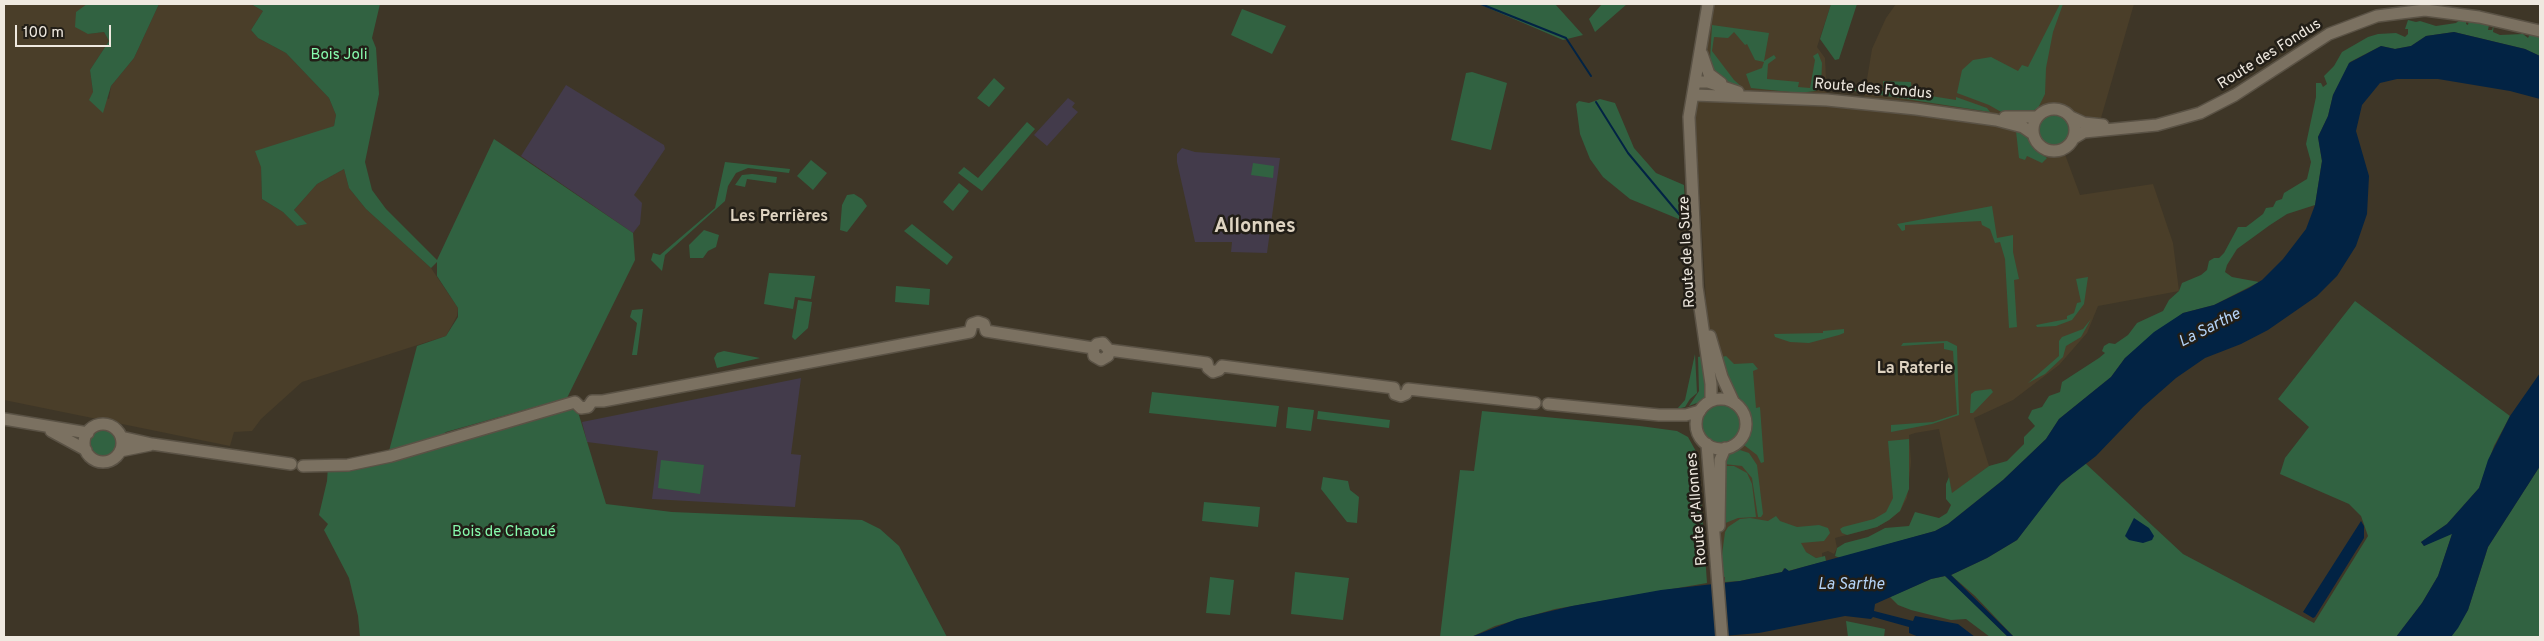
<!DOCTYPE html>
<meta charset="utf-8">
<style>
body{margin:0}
#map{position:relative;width:2544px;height:641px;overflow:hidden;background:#3e3627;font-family:Overpass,sans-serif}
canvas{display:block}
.frame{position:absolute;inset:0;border:5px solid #efe9e0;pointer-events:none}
.scale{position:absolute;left:15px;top:25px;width:96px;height:22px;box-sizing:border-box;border:2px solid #efe9e0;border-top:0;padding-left:6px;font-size:15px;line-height:18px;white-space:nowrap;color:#efe9e0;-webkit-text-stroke:4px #221e17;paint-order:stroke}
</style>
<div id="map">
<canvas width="2544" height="641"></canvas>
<div class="frame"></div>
<div class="scale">100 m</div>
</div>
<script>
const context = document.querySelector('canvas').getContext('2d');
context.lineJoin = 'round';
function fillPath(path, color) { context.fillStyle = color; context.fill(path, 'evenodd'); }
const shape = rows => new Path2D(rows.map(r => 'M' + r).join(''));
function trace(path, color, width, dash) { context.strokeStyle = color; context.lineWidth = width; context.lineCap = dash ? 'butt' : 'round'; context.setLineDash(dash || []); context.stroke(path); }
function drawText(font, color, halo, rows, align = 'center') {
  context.font = font + ' Overpass,sans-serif'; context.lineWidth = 5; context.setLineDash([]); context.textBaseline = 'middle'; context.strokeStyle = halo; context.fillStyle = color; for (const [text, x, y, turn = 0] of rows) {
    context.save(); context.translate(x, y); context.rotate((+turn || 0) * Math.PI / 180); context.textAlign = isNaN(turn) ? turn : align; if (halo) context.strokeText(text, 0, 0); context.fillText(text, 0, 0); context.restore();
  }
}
fillPath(shape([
 [4,4,87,4,88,34,104,32,109,41,90,70,93,92,109,99,111,86,134,58,159,4,251,4,263,11,251,30,258,38,286,53,329,98,336,115,334,126,321,131,261,167,262,199,283,212,297,226,306,224,294,210,317,184,344,169,349,188,366,209,431,268,458,308,457,316,446,336,302,382,261,419,252,431,234,432,230,446,4,400],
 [1708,4,1831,4,1817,47,1825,58,1827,100,1863,103,1872,49,1886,18,1896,4,2134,4,2101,118,2100,129,2075,130,2071,142,2063,149,2080,195,2153,184,2173,243,2179,291,2098,306,2087,333,2059,365,2013,400,1974,418,1989,466,1952,494,1939,429,1915,433,1909,435,1911,462,1907,498,1900,511,1889,520,1877,527,1835,538,1837,548,1834,554,1828,551,1822,553,1822,557,1816,558,1806,552,1718,573,1719,522,1726,457,1745,444,1751,424,1750,413,1744,403,1738,399,1712,346,1707,318,1694,95]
]), '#4a3e29');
fillPath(shape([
 [566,85,664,145,665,149,634,195,642,203,640,224,633,233,521,156],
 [1068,98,1075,103,1072,107,1078,112,1047,146,1034,135],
 [1182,148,1195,152,1280,158,1267,253,1231,252,1232,242,1195,242,1177,162,1177,154],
 [801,378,791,454,801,455,795,507,652,499,658,451,587,442,582,422]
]), '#433b4b');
fillPath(shape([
 [87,4,159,4,134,58,111,86,103,113,89,100,93,92,90,70,109,41,104,32,88,34,75,27,76,12],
 [251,4,380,4,372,38,376,48,379,94,365,162,372,190,386,209,437,260,494,139,633,233,635,260,567,398,446,432,439,437,389,451,417,346,446,336,458,317,458,308,437,276,437,262,431,268,366,209,349,188,344,169,317,184,294,210,307,224,297,226,283,212,262,199,261,167,255,151,334,126,336,115,329,98,286,53,258,38,251,30,263,11],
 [1479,4,1555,4,1583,35,1563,40],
 [1602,4,1627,4,1595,32,1589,19],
 [1831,4,1857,4,1839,59,1835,60,1820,39],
 [2060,4,2063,4,2053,32,2046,68,2045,94,2038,108,2029,113,2003,113,1989,105,1957,93,1962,70,1973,60,1991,57,2018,71,2022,65,2028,67],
 [1242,9,1286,26,1272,54,1231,35],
 [2461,19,2466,19,2466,24,2468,25,2469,20,2489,25,2488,30,2492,30,2494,24,2493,32,2500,35,2523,34,2528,38,2530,34,2535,35,2540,37,2540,56,2525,49,2454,32,2426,36,2411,46,2395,49,2381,46,2350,62,2333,95,2328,116,2318,137,2322,161,2315,205,2287,214,2270,225,2237,249,2227,265,2225,272,2232,277,2259,282,2214,305,2183,313,2125,358,2111,377,2059,419,2046,439,2003,480,1948,524,1935,531,1840,558,1835,556,1837,548,1845,543,1868,537,1885,528,1909,526,1915,512,1939,518,1947,513,1951,505,1946,499,1946,484,1949,477,1952,493,1989,466,2007,461,2024,444,2024,437,2035,426,2028,418,2032,410,2042,407,2049,396,2060,392,2062,382,2099,358,2105,353,2102,351,2104,346,2109,343,2115,344,2128,335,2137,323,2163,311,2169,300,2179,291,2182,283,2201,275,2207,270,2209,261,2214,258,2219,258,2224,253,2238,227,2246,227,2263,214,2266,208,2273,207,2276,201,2282,199,2284,193,2307,179,2311,162,2306,144,2316,97,2316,83,2321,83,2323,87,2327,84,2324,76,2334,66,2342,52,2368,37,2378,34,2396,33,2405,37,2408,34,2408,29,2405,29,2408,20,2416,22,2420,21,2436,26,2456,23],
 [1712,25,1769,33,1764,61,1774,55,1776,58,1768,64,1767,79,1799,82,1798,87,1810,88,1815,60,1813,56,1818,53,1822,63,1821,88,1815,91,1800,93,1751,88,1746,74,1762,68,1764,62,1755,60,1747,44,1745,45,1734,32,1728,38,1714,37,1712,51,1734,80,1742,87,1726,82,1713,70,1710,60],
 [1472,72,1507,83,1491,150,1451,140,1466,73],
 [994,78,1005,88,989,107,977,98],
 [1883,81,1911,82,1912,93,1956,100,1956,97,1987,108,1990,112,1848,90,1849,87,1883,91],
 [1600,99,1615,103,1634,148,1656,173,1684,185,1686,222,1630,199,1603,177,1590,159,1580,134,1576,104,1579,101,1589,103],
 '2037 130a17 17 0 1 1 34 0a17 17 0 1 1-34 0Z',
 [1027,122,1035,129,982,191,958,173,964,167,978,178],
 [2016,131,2027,136,2035,150,2047,158,2042,163,2027,156,2025,160,2019,158],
 [811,160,827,173,813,190,797,176],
 [725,162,790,169,789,173,748,168,736,173,728,186,725,201,665,255,662,271,651,260,653,253,660,255,715,208],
 [1253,163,1274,166,1273,178,1251,175],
 [752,174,777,177,776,183,747,179,745,187,735,185,742,175],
 [959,183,969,191,953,211,943,202],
 [854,194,862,199,867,206,847,232,840,230,842,205,847,195],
 [1992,206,1997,238,2013,235,2013,252,2019,279,2014,280,2017,327,2009,328,2005,259,2000,242,1995,243,1990,229,1982,225,1981,221,1905,225,1905,230,1902,231,1897,224],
 [912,224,953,257,947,265,904,231],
 [704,230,719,235,716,247,708,251,703,258,690,258,689,245],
 [769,273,815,276,811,299,795,297,793,309,764,304],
 [2088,277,2084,304,2072,320,2056,326,2037,327,2036,325,2067,319,2067,316,2074,313,2077,303,2081,302,2076,279],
 [896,286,930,289,929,305,895,302],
 [798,300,812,302,808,328,795,340,792,337],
 [2355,301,2510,416,2494,446,2479,488,2447,524,2421,542,2424,546,2449,533,2452,534,2438,576,2422,603,2396,637,2014,637,1975,596,1951,575,1987,558,2017,540,2056,488,2085,463,2183,554,2314,623,2368,536,2361,516,2349,504,2280,474,2285,458,2309,427,2278,399],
 [643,309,637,355,632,355,637,323,630,317,632,310],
 [2091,319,2081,337,2066,346,2063,357,2045,374,2028,383,2059,356,2059,341,2062,337,2083,329],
 [1844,329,1844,333,1839,335,1809,343,1790,342,1775,337,1774,334,1823,333,1823,331],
 [1947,341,1957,346,1959,415,1932,424,1891,432,1891,425,1933,422,1957,414,1953,351,1944,349,1944,343,1901,346,1903,343],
 [724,351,760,358,717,368,714,358,717,353],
 [1695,354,1697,393,1690,399,1685,407,1677,409,1685,400],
 [1702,356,1707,395,1702,401,1689,406,1699,391,1698,357],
 [1726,356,1734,364,1753,363,1758,369,1753,371,1756,408,1760,407,1764,462,1761,463,1757,455,1744,445,1749,436,1751,424,1750,413,1744,403,1731,389,1722,357],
 [1991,389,1993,392,1973,413,1970,413,1971,394,1975,391],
 [1152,392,1279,406,1276,427,1149,413],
 [575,402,606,504,672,512,862,520,880,529,899,546,947,637,360,637,358,616,349,578,324,530,328,524,319,515,327,481,328,466,348,465],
 '1700 424a22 22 0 1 1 44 0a22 22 0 1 1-44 0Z',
 [1288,407,1314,410,1311,431,1286,428],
 [1318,411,1390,420,1389,428,1317,419],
 [1482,411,1640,426,1677,431,1688,437,1698,455,1707,583,1555,609,1495,626,1471,637,1440,637,1460,470,1474,471],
 '89 443a14 14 0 1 1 28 0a14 14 0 1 1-28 0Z',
 [1909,439,1909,489,1900,511,1889,520,1877,527,1847,535,1842,533,1840,529,1843,527,1874,519,1886,512,1893,498,1888,441],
 [1740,450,1749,453,1757,465,1763,514,1761,517,1758,517,1752,478,1742,466,1724,464,1729,454],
 [661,460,704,465,700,494,658,488],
 [1724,466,1734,466,1747,473,1752,484,1756,517,1738,518,1723,524],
 [2540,466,2540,637,2451,637,2468,610,2488,547],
 [1323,477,1348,481,1350,490,1359,497,1357,523,1347,522,1321,489],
 [1204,502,1260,507,1258,527,1202,521],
 [1776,516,1780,521,1797,527,1819,525,1828,528,1830,533,1824,541,1801,543,1806,552,1816,558,1825,556,1826,561,1788,571,1784,568,1782,572,1740,581,1725,582,1725,577,1719,578,1725,532,1728,527,1740,519,1750,518,1768,521],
 [1295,572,1349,578,1343,620,1291,614],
 [1945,576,1953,583,2008,637,1990,637,1966,619,1951,620,1911,610,1898,605,1890,597,1931,579],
 [1210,577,1234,580,1230,615,1206,613],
 [1846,621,1885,629,1884,637,1848,637]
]), '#316241');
fillPath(shape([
 [2454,32,2525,49,2540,56,2540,99,2510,91,2438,79,2397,79,2380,83,2362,105,2356,131,2369,176,2367,214,2356,246,2337,276,2317,296,2268,330,2241,344,2205,358,2176,378,2143,407,2096,456,2061,483,2017,540,1987,558,1951,575,2014,637,2008,637,1945,576,1931,579,1875,604,1874,611,1913,621,1915,616,1958,624,1975,637,1919,637,1909,633,1909,627,1873,617,1871,619,1845,616,1759,633,1711,637,1471,637,1517,619,1572,606,1661,590,1740,581,1782,572,1785,568,1789,571,1803,567,1935,531,1948,524,2003,480,2046,439,2059,419,2111,377,2125,358,2154,332,2183,313,2214,305,2249,288,2262,280,2283,259,2306,229,2315,205,2322,161,2318,137,2328,116,2333,95,2349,63,2381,46,2395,49,2411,46,2426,36],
 [2540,373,2540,466,2488,547,2468,610,2458,628,2451,637,2396,637,2422,603,2438,576,2452,534,2424,546,2421,542,2447,524,2479,488,2488,460,2510,416],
 [2134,518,2149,528,2154,536,2152,540,2143,543,2129,540,2125,536],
 [2361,521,2364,526,2364,538,2315,617,2313,618,2303,612]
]), '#022344');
trace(shape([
 [1481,4,1566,38,1591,76],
 [1596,102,1628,153,1684,220]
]), '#022344', 2);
const secondary = shape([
 [1708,4,1689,117,1697,287,1711,384,1711,401],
 [1702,54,1709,74,1721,83],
 [1695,82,1708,82,1738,92],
 [1694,95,1827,100,1916,109,1996,120,2023,127,2033,134],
 '2033 130a21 21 0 1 1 42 0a21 21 0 1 1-42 0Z',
 [2005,117,2037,117],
 [2071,117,2084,123,2103,125],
 [2074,138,2084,132,2157,125,2200,113,2235,95,2329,34,2377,16,2425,10,2479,17,2540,31],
 [986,331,1093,348,1097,344,1103,343,1109,350,1207,363],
 [970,332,972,324,978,322,984,324,986,331],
 [1710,336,1722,377,1734,403],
 [1093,348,1094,356,1101,360,1108,356,1109,350],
 [1207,363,1208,368,1213,372,1219,370,1222,366],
 [1222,366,1394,388],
 [1394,388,1395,394,1401,396,1406,394,1408,389],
 [1408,389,1535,403],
 '1696 424a25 25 0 1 1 50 0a25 25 0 1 1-50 0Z',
 [1548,404,1659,415,1686,415,1700,411],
 [4,419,88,433],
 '84 443a19 19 0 1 1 38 0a19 19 0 1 1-38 0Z',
 [51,431,86,450],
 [121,437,152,444,291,464],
 [1707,444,1722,637],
 [120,451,150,445],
 [303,466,348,465,391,456,575,402,581,408,588,407,592,401,603,401,970,332],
 [1719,526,1720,460,1725,448]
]);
trace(secondary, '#5a5245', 14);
trace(secondary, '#7b7161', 11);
drawText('15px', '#efe9e0', '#221e17', [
 ["Route des Fondus",2270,55,-32],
 ["Route des Fondus",1873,90,5],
 ["Route de la Suze",1688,252,-93],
 ["Route d'Allonnes",1698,509,-95]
]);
drawText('15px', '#87faad', '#221e17', [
 ["Bois Joli",339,56],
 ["Bois de Chaoué",504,533]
]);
drawText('bold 16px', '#ded3c1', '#221e17', [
 ["Les Perrières",779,218],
 ["La Raterie",1915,370]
]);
drawText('italic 16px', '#b4d3f7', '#221e17', [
 ["La Sarthe",2210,329,-27],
 ["La Sarthe",1851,586]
]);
drawText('bold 20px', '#ded3c1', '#221e17', [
 ["Allonnes",1255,228]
]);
</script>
